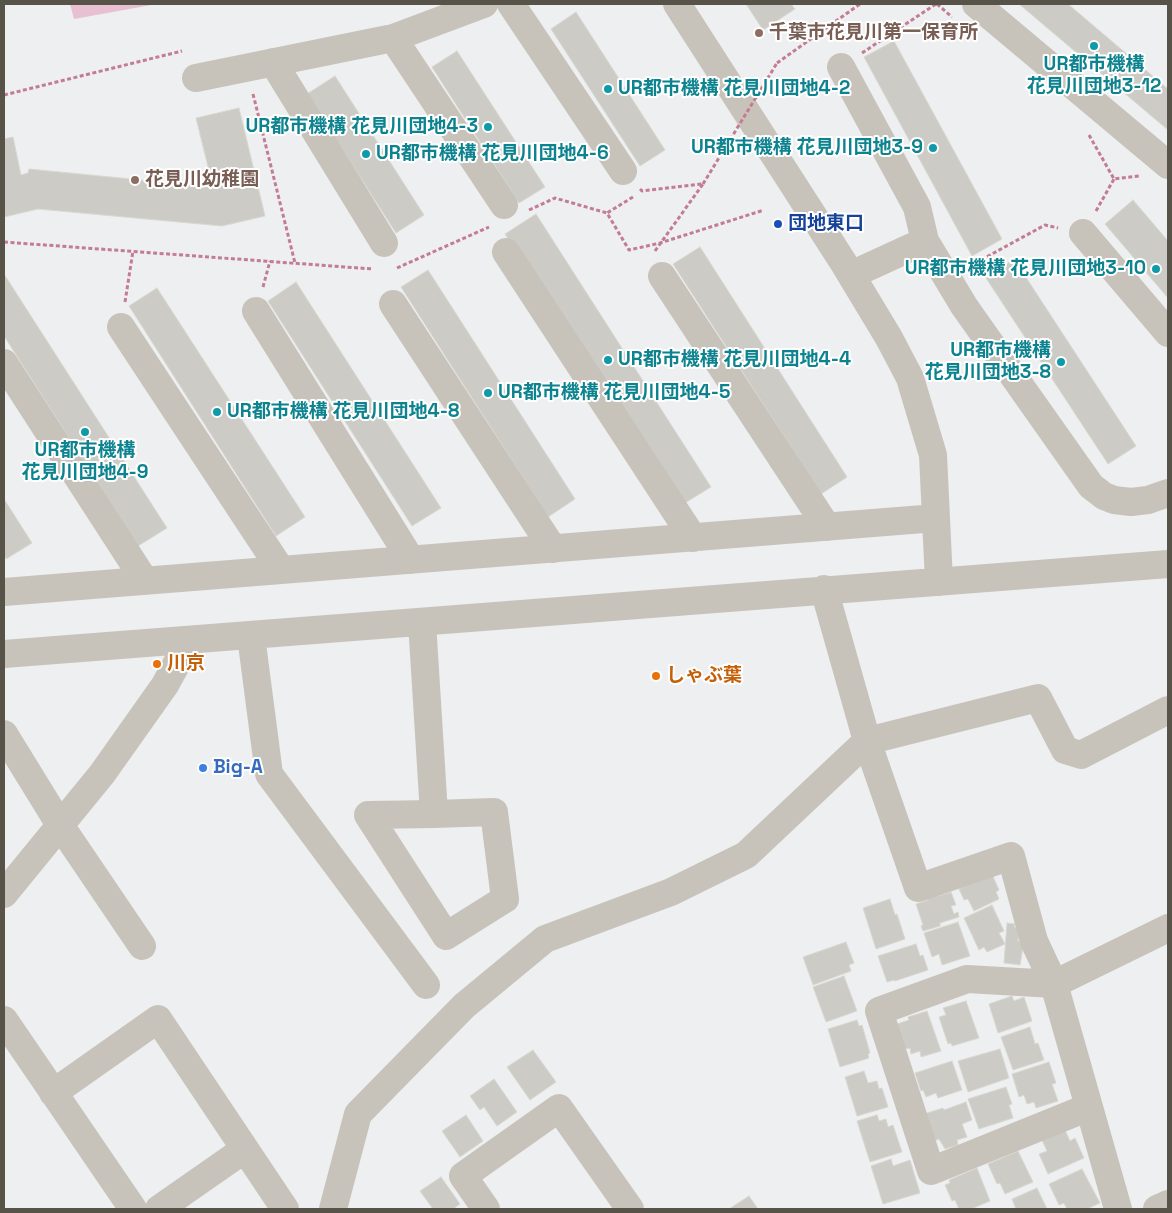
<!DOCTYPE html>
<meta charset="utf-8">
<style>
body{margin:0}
#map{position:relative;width:1172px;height:1213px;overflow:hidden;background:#edeff0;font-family:"Space Grotesk",sans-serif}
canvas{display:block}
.frame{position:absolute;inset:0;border:5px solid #585348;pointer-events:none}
</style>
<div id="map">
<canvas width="1172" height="1213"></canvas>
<div class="frame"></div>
</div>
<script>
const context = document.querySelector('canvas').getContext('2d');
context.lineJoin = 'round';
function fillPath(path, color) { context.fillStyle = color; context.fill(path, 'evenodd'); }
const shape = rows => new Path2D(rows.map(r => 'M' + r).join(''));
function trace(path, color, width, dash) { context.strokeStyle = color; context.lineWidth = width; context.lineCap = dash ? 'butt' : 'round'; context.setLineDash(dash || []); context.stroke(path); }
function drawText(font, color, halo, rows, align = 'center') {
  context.font = font + ' "Space Grotesk","Noto Sans JP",sans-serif'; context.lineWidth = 4; context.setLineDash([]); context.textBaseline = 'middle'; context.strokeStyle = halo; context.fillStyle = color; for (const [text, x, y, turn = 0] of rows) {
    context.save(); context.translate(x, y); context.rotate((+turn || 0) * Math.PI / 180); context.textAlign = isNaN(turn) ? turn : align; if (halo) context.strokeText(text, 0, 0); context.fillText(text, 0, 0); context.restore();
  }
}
fillPath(shape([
 [70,4,157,4,74,19]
]), '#e9c0d1');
const building = shape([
 [746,4,791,4,795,9,763,30,746,4],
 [1019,4,1068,4,1168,89,1168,130,1019,4],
 [576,12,665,150,640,166,551,29,576,12],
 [894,41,1002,239,972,256,864,57,894,41],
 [457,51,545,187,519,203,432,67,457,51],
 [335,76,424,215,396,233,307,94,335,76],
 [239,108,265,216,222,226,38,209,4,217,4,139,13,137,21,175,28,173,29,169,213,187,196,118,239,108],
 [1133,200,1168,241,1168,298,1105,224,1133,200],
 [536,214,711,487,680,506,505,234,536,214],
 [700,247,847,477,821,494,673,264,700,247],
 [1014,259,1136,446,1108,464,986,278,1014,259],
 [428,270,575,499,548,517,401,287,428,270],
 [4,274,167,528,138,546,4,336,4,274],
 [296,282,441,508,412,526,268,301,296,282],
 [157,288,305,517,276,536,129,306,157,288],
 [4,499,32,543,6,559,4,555,4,499],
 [992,874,999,890,996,892,999,899,974,911,968,899,964,900,959,889,992,874],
 [951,892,956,905,951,906,954,914,958,912,959,917,940,923,940,926,923,931,921,926,923,925,916,904,928,900,927,897,937,894,938,896,951,892],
 [890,899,895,915,897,914,905,939,876,949,863,908,890,899],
 [992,905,1004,931,999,933,1005,944,987,952,984,947,979,950,964,918,992,905],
 [958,922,970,956,942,965,939,954,932,957,924,933,958,922],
 [1007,923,1015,924,1014,927,1019,928,1018,941,1024,941,1020,965,1004,963,1007,923],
 [846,942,854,963,849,965,851,971,813,985,803,957,846,942],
 [916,944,920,956,923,955,928,970,895,981,894,980,887,982,878,956,916,944],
 [844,976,857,1011,826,1022,813,987,844,976],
 [1012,996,1014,1001,1024,997,1032,1021,998,1033,989,1004,1012,996],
 [966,1001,979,1038,952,1046,951,1043,948,1044,939,1017,946,1015,943,1008,966,1001],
 [927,1011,941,1051,921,1057,920,1051,911,1054,910,1048,905,1049,897,1024,909,1020,908,1017,927,1011],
 [857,1020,859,1026,862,1025,870,1053,868,1054,869,1058,840,1067,828,1029,857,1020],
 [1030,1027,1035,1044,1038,1043,1044,1060,1013,1070,1001,1037,1030,1027],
 [1000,1049,1009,1078,968,1092,958,1061,1000,1049],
 [533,1050,556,1082,530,1100,507,1067,533,1050],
 [952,1061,962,1090,938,1098,936,1093,926,1097,923,1090,921,1091,915,1073,952,1061],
 [1049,1062,1056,1083,1052,1084,1058,1101,1036,1108,1034,1102,1027,1104,1024,1095,1019,1097,1012,1074,1049,1062],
 [864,1071,868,1083,877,1081,879,1089,882,1088,888,1107,857,1116,845,1077,864,1071],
 [494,1079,517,1112,497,1126,484,1107,480,1110,470,1096,494,1079],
 [1006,1087,1012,1104,1009,1105,1013,1118,979,1129,968,1099,1006,1087],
 [966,1102,972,1120,962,1124,967,1137,957,1140,958,1145,945,1149,939,1139,934,1141,924,1114,943,1108,944,1110,966,1102],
 [466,1115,483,1141,460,1157,442,1131,466,1115],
 [877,1115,879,1121,886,1119,888,1127,893,1125,902,1152,870,1162,857,1121,877,1115],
 [1065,1130,1070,1141,1075,1138,1084,1158,1048,1174,1039,1154,1047,1151,1042,1140,1065,1130],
 [1018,1151,1033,1182,1005,1194,1000,1183,997,1184,988,1164,1018,1151],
 [891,1159,893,1166,910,1160,920,1193,883,1204,871,1166,891,1159],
 [977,1168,990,1201,971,1209,959,1209,955,1200,952,1201,945,1185,950,1183,949,1180,977,1168],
 [1082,1169,1100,1203,1087,1209,1067,1209,1064,1203,1059,1205,1049,1184,1082,1169],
 [441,1177,460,1204,453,1209,433,1209,420,1191,441,1177],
 [1037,1188,1047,1209,1016,1209,1012,1199,1037,1188],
 [749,1196,758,1209,729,1209,749,1196]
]);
fillPath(building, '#cdcbc5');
trace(building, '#d8d8d2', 1);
trace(shape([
 [937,4,952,17],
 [862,53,936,4],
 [777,63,860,4],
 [253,94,295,263],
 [4,95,182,51],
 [1089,135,1114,179,1139,176],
 [640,189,642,191,702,184],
 [633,197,607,213,629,250,660,243,764,210],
 [529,210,555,198,607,213],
 [1096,211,1114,179],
 [4,242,373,269],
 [655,251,703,184],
 [970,266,1045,225,1058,228],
 [397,268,489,227],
 [263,287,270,261],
 [125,302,133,251]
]), '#c37c92', 3, [4, 2.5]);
trace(shape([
 [511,4,623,171],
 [677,4,845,265,889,338,910,378,933,455,939,582],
 [976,4,1168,165],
 [393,38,504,205],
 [273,62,384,243],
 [841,67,917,207,925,241,964,306,1091,486,1104,496,1114,500,1131,502,1148,500,1168,493],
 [196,78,393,38,484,4],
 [1083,233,1168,333],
 [506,252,693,538],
 [851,275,925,241],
 [662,276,827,527],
 [393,304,553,549],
 [256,311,411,560],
 [121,327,281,570],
 [4,363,145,581],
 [824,589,867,741,918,888,1011,856,1034,941,1054,984,1118,1209],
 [4,592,936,518],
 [422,622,434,814,368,815,446,936,505,899,494,812,434,814],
 [251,636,269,774,426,985],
 [4,654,1168,564],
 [4,734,60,825,142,946],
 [4,894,102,774,165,685,189,641],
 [4,1020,133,1209],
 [53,1093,158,1019,285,1209],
 [1089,1107,931,1171,879,1011,967,979,1054,984,1168,928],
 [159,1209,245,1149],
 [333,1209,358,1114,464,1006,545,939,671,892,746,855,867,741,1038,698,1065,750,1081,755,1168,710],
 [486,1209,463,1176,559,1108,630,1209],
 [1157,1209,1168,1204]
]), '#c8c3ba', 28);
trace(shape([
 [703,184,777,63]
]), '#c37c92', 3, [4, 2.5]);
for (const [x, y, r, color] of [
 [759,33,5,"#8d6e63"],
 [1094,46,5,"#0f9aa8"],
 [608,89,5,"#0f9aa8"],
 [488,127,5,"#0f9aa8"],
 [933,148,5,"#0f9aa8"],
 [366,154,5,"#0f9aa8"],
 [135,180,5,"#8d6e63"],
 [778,224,5,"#1a4fb4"],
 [1156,269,5,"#0f9aa8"],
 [608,360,5,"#0f9aa8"],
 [1061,362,5,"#0f9aa8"],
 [488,393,5,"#0f9aa8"],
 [217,412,5,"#0f9aa8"],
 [85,432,5,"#0f9aa8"],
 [157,664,5,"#e8710a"],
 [656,676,5,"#e8710a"],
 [203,768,5,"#3f7fe0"]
]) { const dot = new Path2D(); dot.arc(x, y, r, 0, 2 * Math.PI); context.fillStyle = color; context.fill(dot); trace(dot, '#fff', 2); }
drawText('bold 19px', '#785e54', '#fff', [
 ["千葉市花見川第一保育所",769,33],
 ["花見川幼稚園",145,180]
], 'left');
drawText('bold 19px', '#0d838f', '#fff', [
 ["UR都市機構",1094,65,"center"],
 ["花見川団地3-12",1094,87,"center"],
 ["UR都市機構 花見川団地4-2",618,89],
 ["UR都市機構 花見川団地4-3",478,127,"right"],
 ["UR都市機構 花見川団地3-9",923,148,"right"],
 ["UR都市機構 花見川団地4-6",376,154],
 ["UR都市機構 花見川団地3-10",1146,269,"right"],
 ["UR都市機構",1051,351,"right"],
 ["花見川団地3-8",1051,373,"right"],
 ["UR都市機構 花見川団地4-4",618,360],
 ["UR都市機構 花見川団地4-5",498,393],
 ["UR都市機構 花見川団地4-8",227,412],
 ["UR都市機構",85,451,"center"],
 ["花見川団地4-9",85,473,"center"]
], 'left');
drawText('bold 19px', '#164399', '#fff', [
 ["団地東口",788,224]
], 'left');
drawText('bold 19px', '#c56008', '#fff', [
 ["川京",167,664],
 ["しゃぶ葉",666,676]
], 'left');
drawText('bold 19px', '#366cbe', '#fff', [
 ["Big-A",213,768]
], 'left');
</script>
